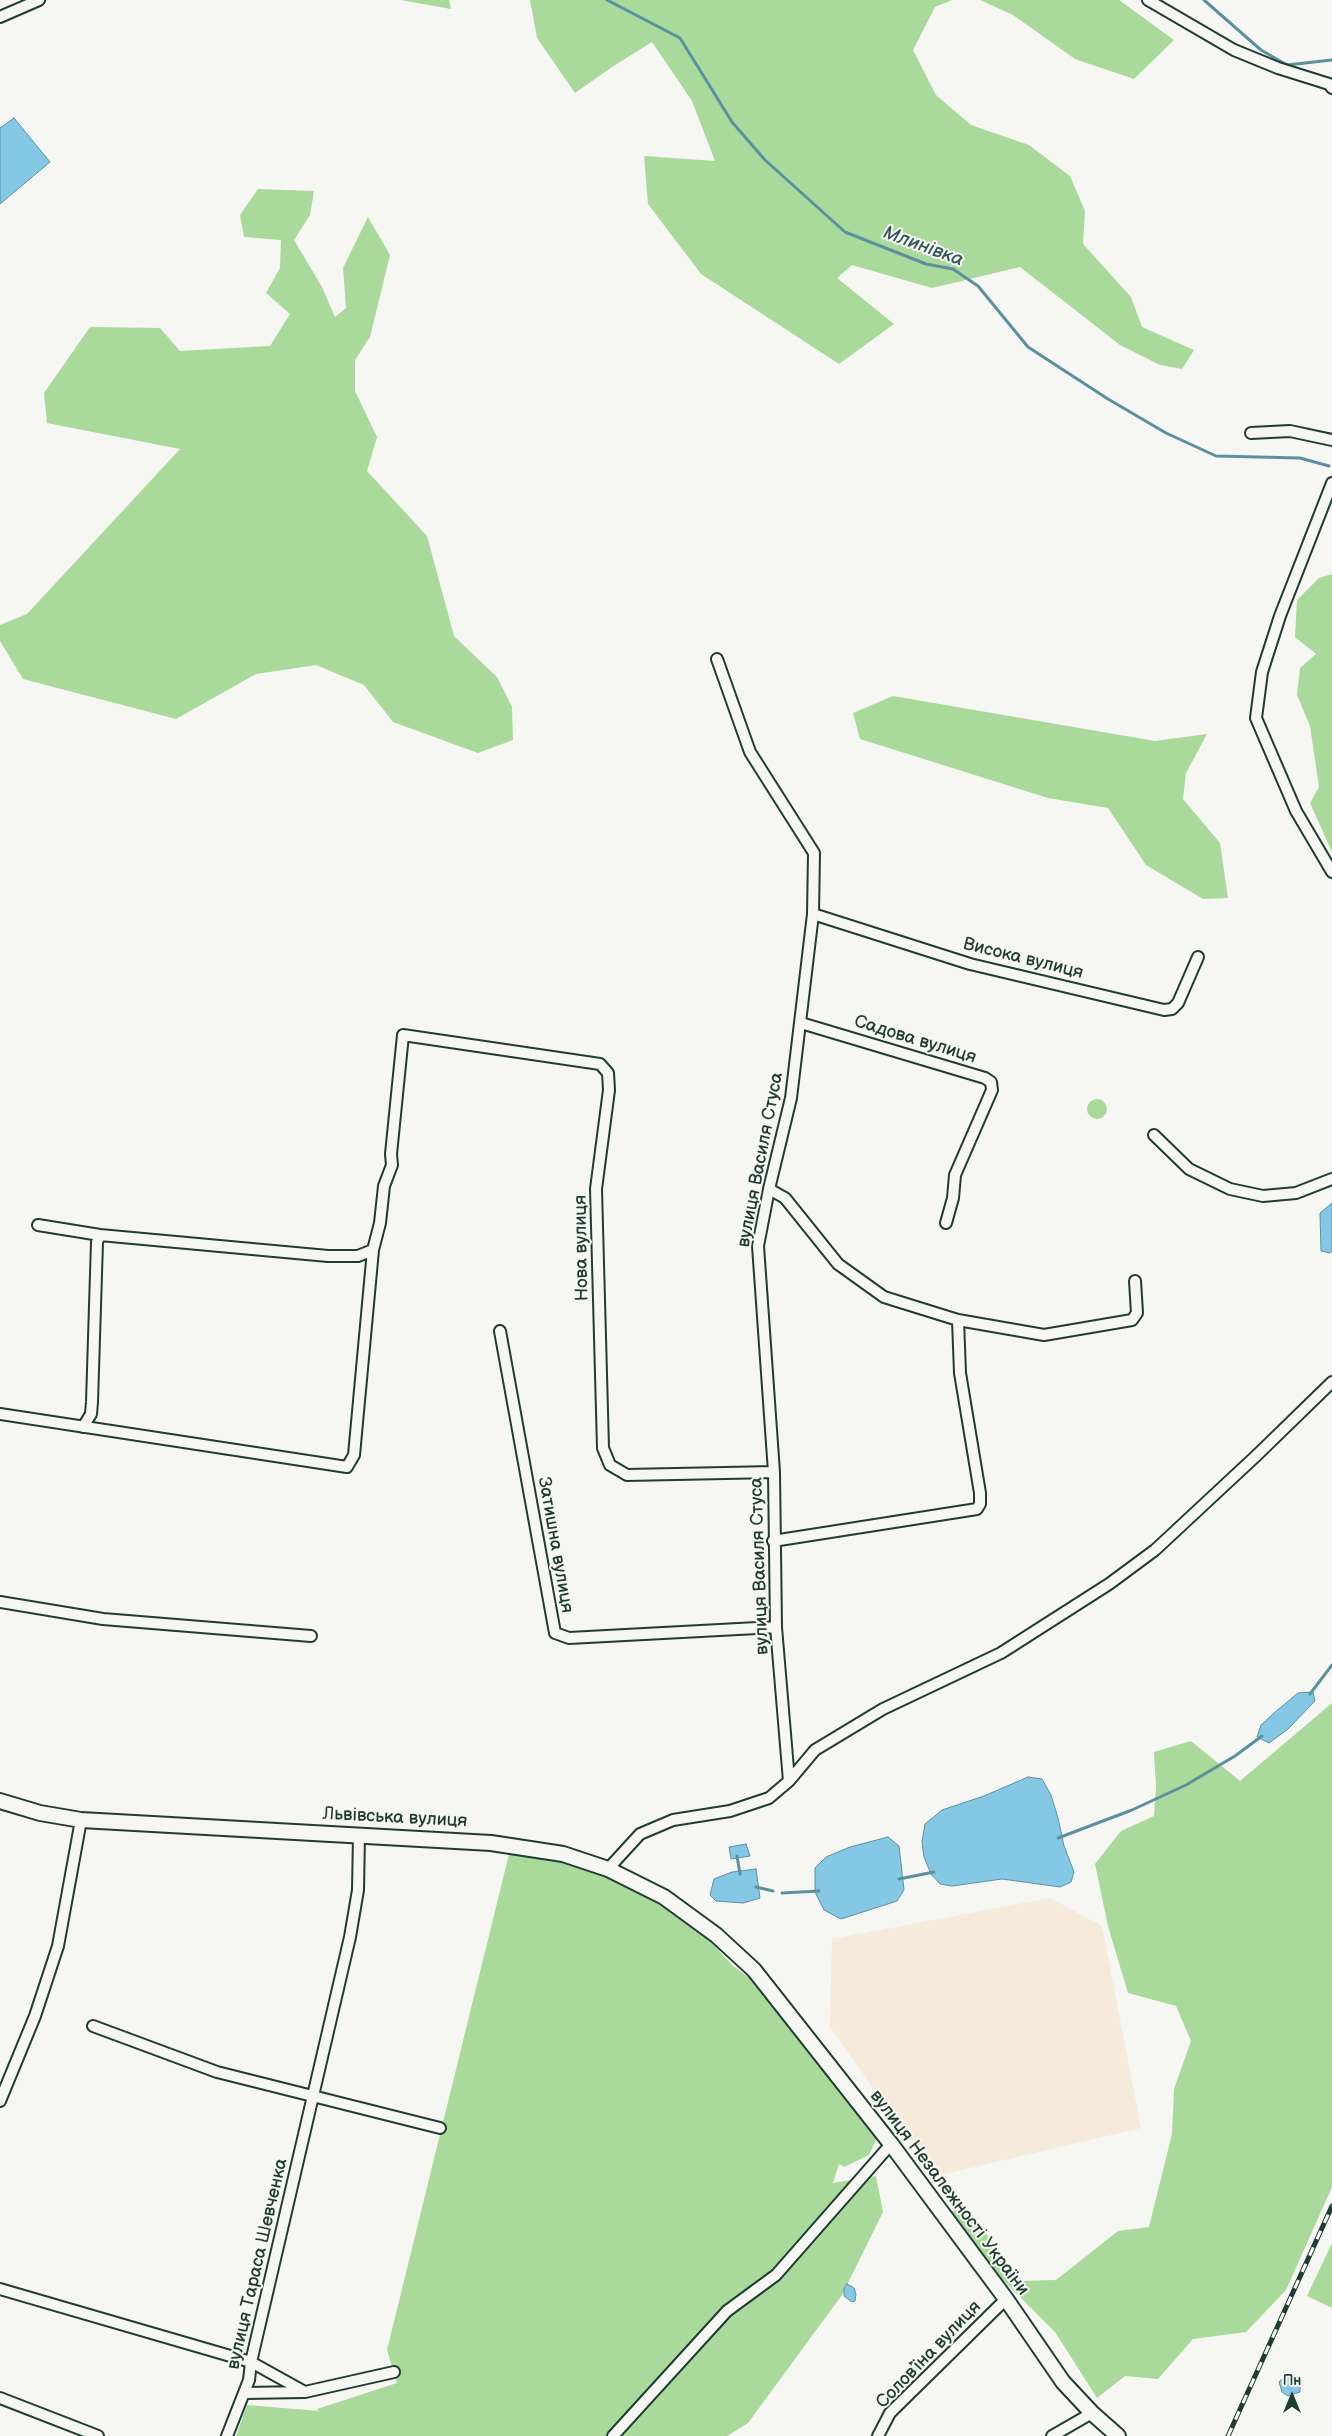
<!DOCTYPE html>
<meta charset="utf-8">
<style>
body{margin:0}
#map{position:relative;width:1332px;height:2436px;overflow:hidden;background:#f6f6f2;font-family:"Balsamiq Sans",sans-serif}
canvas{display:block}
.north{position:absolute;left:1267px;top:2371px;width:50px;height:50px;-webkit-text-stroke:4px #f6f6f2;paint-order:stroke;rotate:0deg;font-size:14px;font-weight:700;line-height:20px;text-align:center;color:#1f3d34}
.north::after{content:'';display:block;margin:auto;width:18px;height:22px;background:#1f3d34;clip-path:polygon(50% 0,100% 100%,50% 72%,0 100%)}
</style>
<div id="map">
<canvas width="1332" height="2436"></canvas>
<div class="north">Пн</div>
</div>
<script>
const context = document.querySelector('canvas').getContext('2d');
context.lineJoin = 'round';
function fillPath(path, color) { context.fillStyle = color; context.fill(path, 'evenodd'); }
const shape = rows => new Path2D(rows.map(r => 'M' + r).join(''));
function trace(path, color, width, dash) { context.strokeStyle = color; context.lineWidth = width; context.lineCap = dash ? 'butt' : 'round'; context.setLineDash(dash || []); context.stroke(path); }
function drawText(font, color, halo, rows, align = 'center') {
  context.font = font + ' "Balsamiq Sans",sans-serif'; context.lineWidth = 4; context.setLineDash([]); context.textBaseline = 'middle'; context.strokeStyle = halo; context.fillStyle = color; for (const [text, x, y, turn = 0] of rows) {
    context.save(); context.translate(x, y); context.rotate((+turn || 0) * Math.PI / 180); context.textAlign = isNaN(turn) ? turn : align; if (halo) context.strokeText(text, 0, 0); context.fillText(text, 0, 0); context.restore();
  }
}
fillPath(shape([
 [1050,1898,1102,1926,1141,2128,936,2176,830,2027,832,1939]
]), '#f6eadb');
fillPath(shape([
 [401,0,449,0,451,9],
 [530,0,952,0,935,7,913,50,936,95,971,125,1029,145,1070,176,1085,211,1083,244,1131,297,1142,327,1194,350,1182,369,1160,365,1120,345,1020,267,932,288,852,265,837,278,894,324,839,364,701,274,648,204,644,156,715,161,692,101,652,42,612,67,575,93,537,38],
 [980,0,1119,0,1174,40,1134,79,1075,59,1013,15],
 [258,189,314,191,310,215,294,240,322,287,335,317,346,308,343,268,368,217,390,255,370,337,355,360,355,391,377,437,367,471,427,536,454,636,497,677,512,707,513,740,478,753,393,722,364,685,316,665,256,674,176,719,23,679,0,641,0,625,27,614,180,449,47,423,44,393,90,327,160,328,180,351,270,346,290,314,266,293,280,268,281,240,244,237,240,215],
 [1332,574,1332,852,1310,803,1319,787,1310,726,1297,695,1300,668,1316,654,1295,637,1297,600,1319,578],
 [893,696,1155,741,1207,734,1186,773,1183,799,1220,843,1228,898,1203,899,1146,865,1108,808,1048,798,860,739,853,713],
 '1087 1109a10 10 0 1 1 20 0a10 10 0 1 1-20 0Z',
 [1332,1703,1332,2187,1286,2290,1246,2332,1193,2339,1158,2379,1125,2376,1097,2398,1055,2332,989,2266,958,2228,951,2211,968,2208,1020,2281,1056,2280,1118,2231,1149,2227,1172,2134,1174,2089,1191,2041,1176,2006,1128,1993,1108,1926,1095,1864,1121,1831,1154,1816,1156,1787,1154,1752,1191,1741,1240,1781],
 [511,1846,563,1854,679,1907,733,1966,752,1980,877,2137,869,2155,844,2167,839,2164,833,2183,876,2176,883,2212,842,2295,748,2423,727,2436,236,2436,247,2405,319,2411,317,2409,397,2383,387,2350],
 [1332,2243,1332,2308,1307,2296]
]), '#a9da9b');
const water = shape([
 [14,118,50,162,0,204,0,128,14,118],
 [1332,1203,1332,1251,1330,1253,1321,1251,1320,1213,1332,1203],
 [1313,1692,1315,1701,1288,1729,1269,1743,1257,1737,1261,1725,1274,1713,1298,1693,1313,1692],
 [1028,1777,1042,1779,1051,1795,1058,1818,1064,1846,1074,1872,1071,1882,1060,1887,1002,1879,952,1886,940,1884,931,1874,924,1857,922,1842,925,1824,942,1810,984,1796,1028,1777],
 [888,1837,899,1846,904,1890,897,1901,841,1919,824,1910,815,1892,815,1868,826,1857,850,1847,888,1837],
 [746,1844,750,1856,731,1859,729,1847,746,1844],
 [756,1869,760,1898,743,1903,716,1901,710,1895,714,1879,732,1872,756,1869],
 [847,2284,854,2288,856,2294,855,2301,852,2302,844,2296,844,2288,847,2284],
 [1283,2378,1293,2378,1300,2385,1300,2392,1288,2396,1282,2392,1279,2382,1283,2378]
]);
fillPath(water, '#85c8e6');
trace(water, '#5c909f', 1);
trace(shape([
 [607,0,680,38,732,122,765,160,845,232,926,264,953,269,978,286,1028,347,1108,399,1166,433,1216,456,1300,458,1329,466],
 [1204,0,1261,50,1287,65,1332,60],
 [1310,1694,1332,1665],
 [1058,1838,1132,1810,1186,1785,1235,1756,1262,1736],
 [737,1856,740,1874],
 [899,1879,934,1872],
 [756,1887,773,1891],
 [782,1893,819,1891]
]), '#5c909f', 3);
const minor = shape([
 [1148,0,1234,50,1278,68,1329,84,1332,88],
 [0,17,39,0],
 [1251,433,1290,431,1332,440],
 [1332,483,1280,616,1262,672,1256,718,1296,811,1332,872],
 [717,659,750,752,814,853,813,914,791,1098,769,1189,758,1246,774,1472,776,1627,789,1781],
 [813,914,970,964,1164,1010,1172,1009,1178,1003,1198,957],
 [801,1023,985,1078,991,1082,992,1090,955,1175,953,1198,946,1223],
 [1154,1135,1189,1169,1230,1189,1263,1196,1296,1193,1332,1179],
 [769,1189,785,1198,838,1264,884,1297,958,1320,1044,1335,1132,1320,1137,1313,1135,1281],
 [38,1225,100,1235,328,1256,358,1256,373,1250],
 [500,1331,555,1633,569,1638,776,1627],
 [0,1414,347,1467,354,1455,373,1250,380,1223,384,1186,392,1165,391,1154,403,1035,600,1064,608,1073,609,1090,596,1189,603,1448,610,1465,627,1475,774,1472],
 [83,1427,91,1414,92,1402,97,1242,100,1235],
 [773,1541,977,1509,980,1504,980,1493,960,1373,958,1320],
 [0,1602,103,1619,311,1636],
 [608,1869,640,1834,673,1820,730,1811,769,1798,789,1781,815,1750,883,1709,1001,1653,1109,1584,1155,1550,1257,1455,1332,1382],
 [93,2026,217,2072,440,2128],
 [0,2101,35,2016,58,1946,81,1820],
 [0,2289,251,2362,305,2392,394,2372],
 [245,2393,304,2392],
 [0,2398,98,2436],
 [227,2436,249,2380,251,2362,350,1937,358,1890,359,1834],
 [613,2436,727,2311,776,2275,891,2144],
 [878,2436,890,2413,1006,2299],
 [1052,2436,1092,2413]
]);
const secondary = shape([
 [0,1801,40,1813,81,1820,491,1843,563,1854,608,1869,664,1897,716,1935,754,1970,891,2144,1006,2299,1063,2382,1092,2413,1118,2436]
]);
trace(minor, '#1f3d34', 14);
trace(secondary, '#1f3d34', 18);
trace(minor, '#f6f6f2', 10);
trace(secondary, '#f6f6f2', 14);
const rail = shape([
 [1228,2436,1332,2206]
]);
trace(rail, '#1f3d34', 5);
trace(rail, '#f6f6f2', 3, [9]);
drawText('18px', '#1f3d34', '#f6f6f2', [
 ["Висока вулиця",1023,959,14],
 ["Садова вулиця",915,1040,17],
 ["вулиця Василя Стуса",761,1160,-79],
 ["Нова вулиця",582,1248,-91],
 ["Затишна вулиця",555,1545,80],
 ["вулиця Василя Стуса",760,1566,-92],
 ["Львівська вулиця",395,1818,3],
 ["вулиця Незалежності України",949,2193,53],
 ["вулиця Тараса Шевченка",258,2264,-77],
 ["Соловʼїна вулиця",929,2355,-46]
]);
drawText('italic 19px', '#335958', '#f6f6f2', [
 ["Млинівка",923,247,20]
]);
</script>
